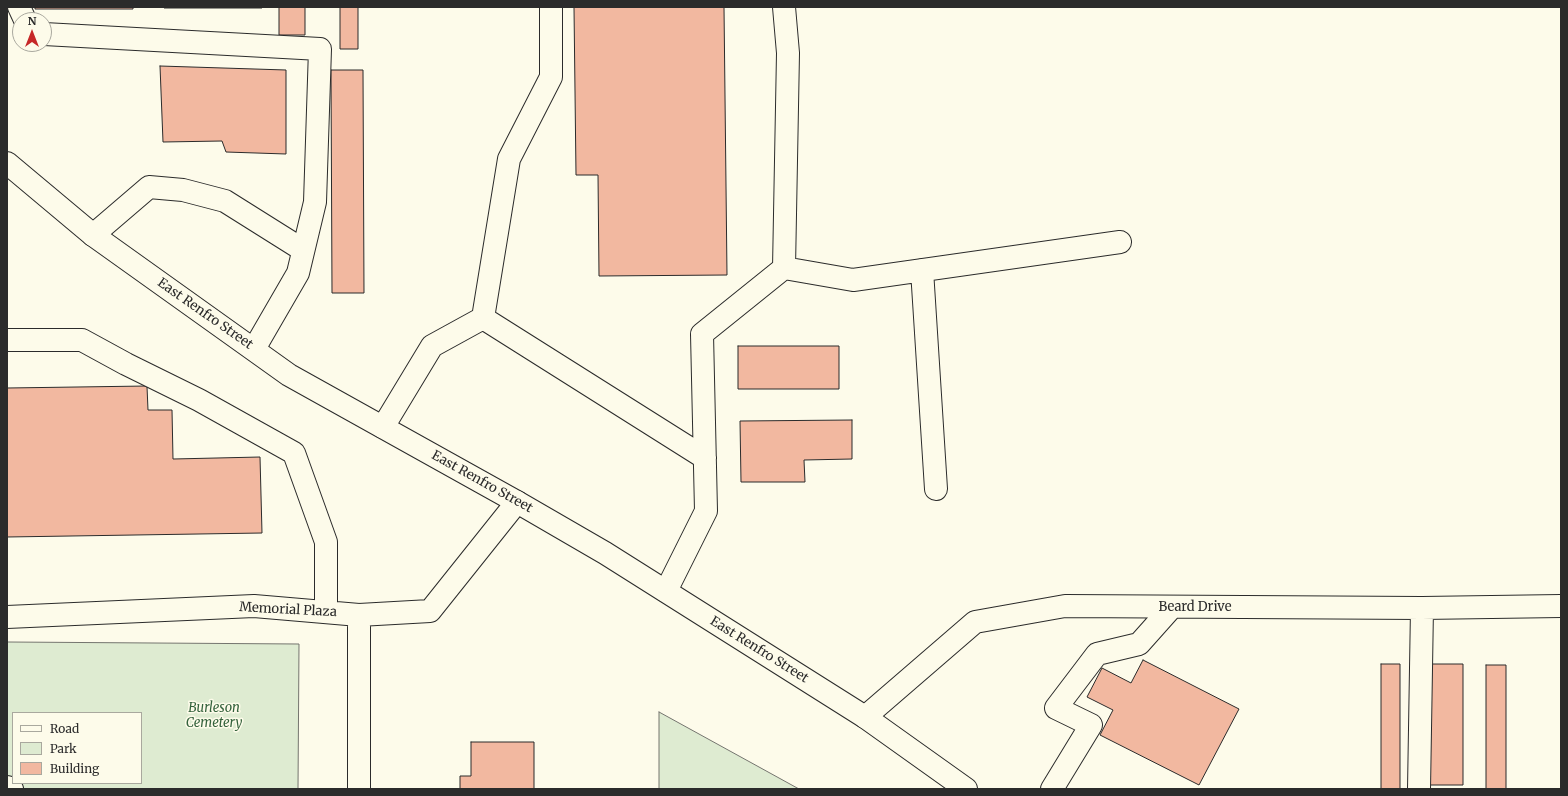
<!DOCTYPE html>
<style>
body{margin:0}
#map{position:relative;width:1568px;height:796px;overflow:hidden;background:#fdfbea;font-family:Merriweather,serif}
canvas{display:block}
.frame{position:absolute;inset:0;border:8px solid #2b2b2b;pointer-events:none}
.legend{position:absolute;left:12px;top:712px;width:130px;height:72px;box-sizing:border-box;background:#fdfbea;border:1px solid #a9a89e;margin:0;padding:5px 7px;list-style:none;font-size:12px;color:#2b2b2b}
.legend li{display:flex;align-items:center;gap:8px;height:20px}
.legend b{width:20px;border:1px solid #a9a89e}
.north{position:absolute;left:12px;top:12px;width:40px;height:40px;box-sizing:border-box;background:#fdfbea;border:1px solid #a9a89e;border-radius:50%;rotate:0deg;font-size:11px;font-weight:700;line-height:16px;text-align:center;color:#2b2b2b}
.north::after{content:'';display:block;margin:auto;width:14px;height:18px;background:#c62828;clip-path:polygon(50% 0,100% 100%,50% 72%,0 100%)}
</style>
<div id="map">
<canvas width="1568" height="796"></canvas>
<div class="frame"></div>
<ul class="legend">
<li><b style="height:5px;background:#fdfbea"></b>Road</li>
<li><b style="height:11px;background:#deebd1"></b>Park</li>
<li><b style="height:11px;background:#f2b8a0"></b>Building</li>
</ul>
<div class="north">N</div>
</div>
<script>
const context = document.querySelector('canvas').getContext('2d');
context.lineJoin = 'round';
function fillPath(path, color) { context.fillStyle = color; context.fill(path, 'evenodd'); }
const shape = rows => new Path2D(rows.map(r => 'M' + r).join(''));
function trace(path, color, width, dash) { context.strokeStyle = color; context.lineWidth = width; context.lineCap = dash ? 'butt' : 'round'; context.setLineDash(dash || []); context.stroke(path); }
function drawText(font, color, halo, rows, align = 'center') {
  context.font = font + ' Merriweather,serif'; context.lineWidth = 3; context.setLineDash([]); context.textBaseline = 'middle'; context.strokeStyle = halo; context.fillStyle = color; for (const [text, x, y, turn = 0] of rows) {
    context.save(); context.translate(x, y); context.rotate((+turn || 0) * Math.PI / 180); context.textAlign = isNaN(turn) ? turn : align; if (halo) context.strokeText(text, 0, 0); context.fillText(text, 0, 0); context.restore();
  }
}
const green = shape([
 [7,642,299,644,298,789,7,789,7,642],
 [13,713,141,713,141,783,13,783,13,713],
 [659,712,799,789,659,789,659,712]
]);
fillPath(green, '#deebd1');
trace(green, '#74746e', 1);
const building = shape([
 [35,7,133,7,133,9,35,9,35,7],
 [164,7,262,7,262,8,164,8,164,7],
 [279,7,305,7,305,35,279,35,279,7],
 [340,7,358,7,358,49,340,49,340,7],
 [574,7,724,7,727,275,599,276,598,175,576,175,574,7],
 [160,66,286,70,286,154,226,152,222,141,163,142,160,66],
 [331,70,363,70,364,293,332,293,331,70],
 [738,346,839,346,839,389,738,389,738,346],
 [147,386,148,410,172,410,173,459,260,457,262,533,7,537,7,388,147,386],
 [852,420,852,459,804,460,805,482,741,482,740,421,852,420],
 [1143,660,1239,709,1199,785,1100,735,1113,710,1087,697,1102,668,1131,683,1143,660],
 [1381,664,1400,664,1400,789,1381,789,1381,664],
 [1426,664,1463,664,1463,785,1426,785,1426,664],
 [1486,665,1506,665,1506,789,1486,789,1486,665],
 [471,742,534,742,534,789,460,789,460,776,471,776,471,742]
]);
fillPath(building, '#f2b8a0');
trace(building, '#2b2b2b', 1);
const minor = shape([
 [19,7,25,20],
 [44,34,320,49,315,202,298,273,254,349],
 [93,235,149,187,183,190,225,201,303,250],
 [784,268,853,280,1120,242],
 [922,270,936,489],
 [483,318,705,458],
 [7,340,82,340,126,364,199,400,294,453,326,542,326,612],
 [383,427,432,346,483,318,509,159,551,77,551,7],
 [666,591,706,511,702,334,784,268,788,53,784,7],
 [359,615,359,789],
 [7,617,254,606,359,615,430,611,517,502],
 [865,717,975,622,1065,606,1422,608,1561,606],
 [7,787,12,789],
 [1052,789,1091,725,1056,708,1097,654,1139,644,1172,607],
 [1419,789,1422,608]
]);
const major = shape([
 [7,163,93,235,289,375,517,502,605,553,865,717,966,789]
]);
trace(minor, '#2b2b2b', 24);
trace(major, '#2b2b2b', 24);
trace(minor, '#fdfbea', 22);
trace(major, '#fdfbea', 22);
drawText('13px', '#2b2b2b', '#fdfbea', [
 ["East Renfro Street",205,314,35],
 ["East Renfro Street",482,482,29],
 ["Beard Drive",1195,607],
 ["Memorial Plaza",288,610,3],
 ["East Renfro Street",759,650,32]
]);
drawText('italic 13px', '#34623c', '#fdfbea', [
 ["Burleson",214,708],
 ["Cemetery",214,723]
]);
</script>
